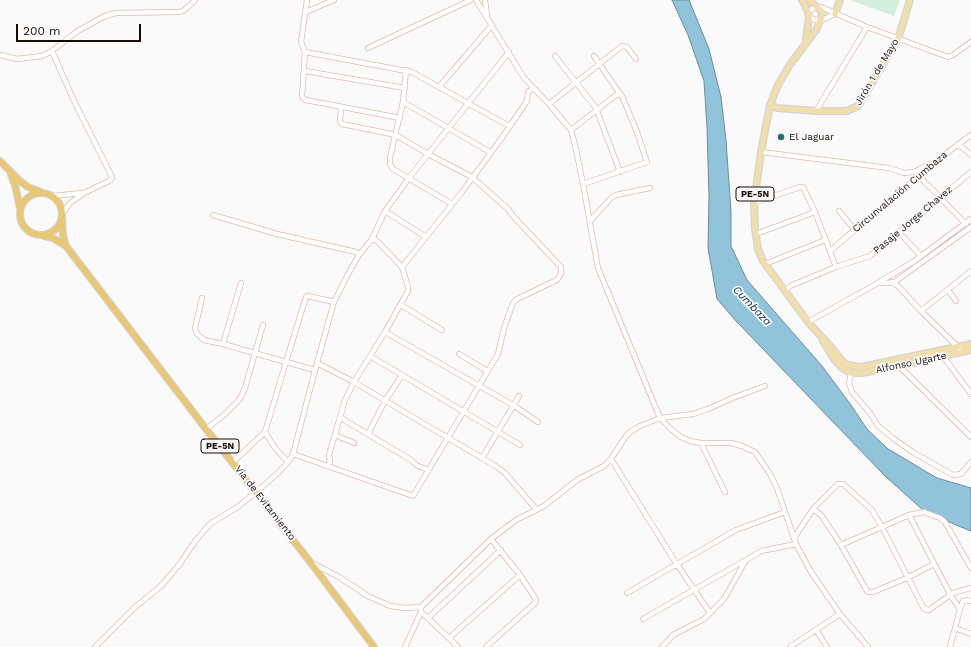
<!DOCTYPE html>
<meta charset="utf-8">
<style>
body{margin:0}
#map{position:relative;width:971px;height:647px;overflow:hidden;background:#fafafa;font-family:"Work Sans",sans-serif}
canvas{display:block}
.scale{position:absolute;left:16px;top:24px;width:125px;height:18px;box-sizing:border-box;border:2px solid #170b06;border-top:0;padding-left:5px;font-size:12px;line-height:14px;white-space:nowrap;color:#170b06;-webkit-text-stroke:3px #fafafa;paint-order:stroke}
</style>
<div id="map">
<canvas width="971" height="647"></canvas>
<div class="scale">200 m</div>
</div>
<script>
const context = document.querySelector('canvas').getContext('2d');
context.lineJoin = 'round';
function fillPath(path, color) { context.fillStyle = color; context.fill(path, 'evenodd'); }
const shape = rows => new Path2D(rows.map(r => 'M' + r).join(''));
function trace(path, color, width, dash) { context.strokeStyle = color; context.lineWidth = width; context.lineCap = dash ? 'butt' : 'round'; context.setLineDash(dash || []); context.stroke(path); }
function drawText(font, color, halo, rows, align = 'center') {
  context.font = font + ' "Work Sans",sans-serif'; context.lineWidth = 3.5; context.setLineDash([]); context.textBaseline = 'middle'; context.strokeStyle = halo; context.fillStyle = color; for (const [text, x, y, turn = 0] of rows) {
    context.save(); context.translate(x, y); context.rotate((+turn || 0) * Math.PI / 180); context.textAlign = isNaN(turn) ? turn : align; if (halo) context.strokeText(text, 0, 0); context.fillText(text, 0, 0); context.restore();
  }
}
fillPath(shape([
 [850,0,900,0,894,16]
]), '#d3eeda');
const water = shape([
 [672,0,689,0,709,49,721,97,726,140,731,212,731,246,747,280,822,366,851,405,867,429,888,449,937,478,971,488,971,531,956,525,923,510,885,476,736,321,717,299,708,248,709,197,707,127,704,81,688,35,672,0]
]);
fillPath(water, '#91c3db');
trace(water, '#6c8c9b', 1);
const minor = shape([
 [307,0,301,42,305,52,302,97,306,100,400,118],
 [485,0,487,16],
 [306,12,334,0],
 [808,12,814,8,821,7,867,27,948,57,953,55,971,42],
 [809,16,813,19,820,21,835,14],
 [368,48,471,0],
 [52,51,74,101,112,177,111,180,84,193,70,203,63,213],
 [305,52,412,72,509,126],
 [0,55,17,59,42,56,52,51,76,32,105,16,116,13,178,12,183,11,187,8,195,0],
 [555,56,596,108,620,172],
 [594,56,620,94],
 [406,70,403,102,390,157,390,164,393,169,452,204],
 [305,71,405,88],
 [439,87,492,25],
 [403,102,490,152],
 [549,104,622,46,627,47,636,59],
 [816,111,867,27],
 [571,130,616,95,620,94,622,96,637,132,647,162,583,184],
 [958,144,971,155],
 [761,152,889,168,904,173,914,172,930,164],
 [919,176,966,224],
 [53,196,82,193],
 [754,203,800,187,803,187,815,212,836,267],
 [385,211,426,237],
 [839,211,854,229],
 [213,215,277,234,356,252,359,255],
 [590,221,611,198,616,195,650,188],
 [899,232,921,256],
 [756,234,815,212],
 [372,239,376,240,402,267],
 [830,251,936,161,971,135],
 [765,264,825,240],
 [879,282,913,262,971,219],
 [891,282,898,286,921,311,960,349],
 [241,283,223,344,286,362,306,297,308,296,334,302],
 [948,290,956,301],
 [785,291,790,286,836,267,870,256,971,172],
 [202,298,195,328,197,334,204,340,223,344],
 [401,305,442,330],
 [921,311,971,271],
 [808,322,878,283,893,283,971,227],
 [385,332,513,405,538,422],
 [459,354,487,371],
 [370,356,520,445],
 [943,356,971,394],
 [317,363,334,302,347,276,359,255,372,239,385,211,409,178,509,52],
 [898,363,899,366,971,437],
 [851,373,849,383,852,392,870,413,878,426,894,439,914,453,953,475,961,474,971,462],
 [341,418,411,460,416,465,428,470],
 [660,418,672,430,681,437,690,441,701,443,731,443,742,446,755,452,770,474,777,488,796,544,811,572,840,614,868,647],
 [660,418,693,414,708,409,735,397,765,386],
 [206,429,224,415,238,401,242,395,245,388,263,325],
 [265,432,275,448,288,462],
 [368,434,385,401,402,375],
 [335,435,354,443],
 [701,443,725,492],
 [293,454,413,496,498,354,504,328,513,303,517,299,557,280,561,274,561,267,513,216,508,209,472,177,428,154,396,135,342,124,340,121,341,107],
 [482,458,519,396],
 [611,459,676,563,710,613],
 [233,462,265,432,286,362,315,370],
 [327,466,330,462,329,455,345,400,354,382,497,467,505,473,536,509],
 [813,509,821,515,841,545,867,591,869,592,873,592,907,578,934,564],
 [909,515,951,596,960,609,950,647],
 [794,538,813,509,838,484,843,484,872,510,882,527,924,609,929,610,953,593,971,588],
 [841,545,909,515,924,512,940,518,945,522,971,568],
 [312,563,339,577,368,596,390,606,405,608,421,607],
 [627,593,736,530,785,512],
 [960,609,963,601,967,600,971,601],
 [421,612,449,638,458,647],
 [428,618,501,550],
 [643,619,744,561],
 [955,628,971,634],
 [816,630,827,647],
 [449,638,520,575],
 [95,647,134,608,161,586,179,565,196,540,210,524,239,506,256,492,279,472,288,462,293,454,317,363,354,382,385,332,408,291,408,287,402,267,462,192,501,139,527,101,528,92,532,89,535,89],
 [405,647,421,612,421,607,491,539,516,520,544,506,577,480,604,466,611,459,624,439,630,432,640,426,660,418,598,268,583,184,576,149,571,130,549,104,524,78,476,0],
 [486,647,535,603,536,601,535,598,520,575,491,539],
 [662,647,673,635,704,619,724,599,746,560,761,551,796,544],
 [790,647,840,614]
]);
const major = shape([
 [802,0,808,12,809,16,806,40],
 [809,0,819,9,822,12,821,19,816,30,789,66,778,85,770,105,761,152,754,203,755,229,758,249,763,261,808,322,831,347,843,362,848,365,861,367,971,344],
 [835,14,840,0],
 [770,105,777,108,816,111,847,111,858,106,898,39,910,0],
 [823,341,834,359,842,368,851,373,862,373,899,366,971,350]
]);
const highway = shape([
 [0,161,20,181,28,187,41,192],
 [11,175,15,185,20,208],
 '20 214a21 21 0 1 1 42 0a21 21 0 1 1-42 0Z',
 [62,219,63,235,66,246,206,429,311,563,374,647],
 [44,236,53,238,66,246]
]);
trace(minor, '#e0bbac', 6);
trace(major, '#d5d3d2', 8);
trace(highway, '#d5d3d2', 8);
trace(minor, '#fff', 4.5);
trace(major, '#f1dead', 5.5);
trace(highway, '#e8c876', 6);
for (const [x, y, r, color] of [
 [781,137,4,"#25706f"]
]) { const dot = new Path2D(); dot.arc(x, y, r, 0, 2 * Math.PI); context.fillStyle = color; context.fill(dot); trace(dot, '#fafafa', 1.5); }
for (const [x, y, w] of [
 [755,194,38],
 [220,446,38]
]) { const box = new Path2D(); box.roundRect(x - w / 2, y - 7, w, 14, 3); context.fillStyle = '#fafafa'; context.fill(box); trace(box, '#170b06', 1); }
drawText('bold 9px', '#170b06', null, [
 ["PE-5N",755,194],
 ["PE-5N",220,446]
]);
drawText('10px', '#170b06', '#fafafa', [
 ["Jirón 1 de Mayo",877,72,-59],
 ["Circunvalación Cumbaza",900,192,-40],
 ["Pasaje Jorge Chavez",913,220,-40],
 ["Alfonso Ugarte",911,363,-12],
 ["Vía de Evitamiento",265,503,52]
]);
drawText('10px', '#170b06', '#fafafa', [
 ["El Jaguar",789,137]
], 'left');
drawText('italic 11px', '#063344', '#fafafa', [
 ["Cumbaza",752,306,46]
]);
</script>
